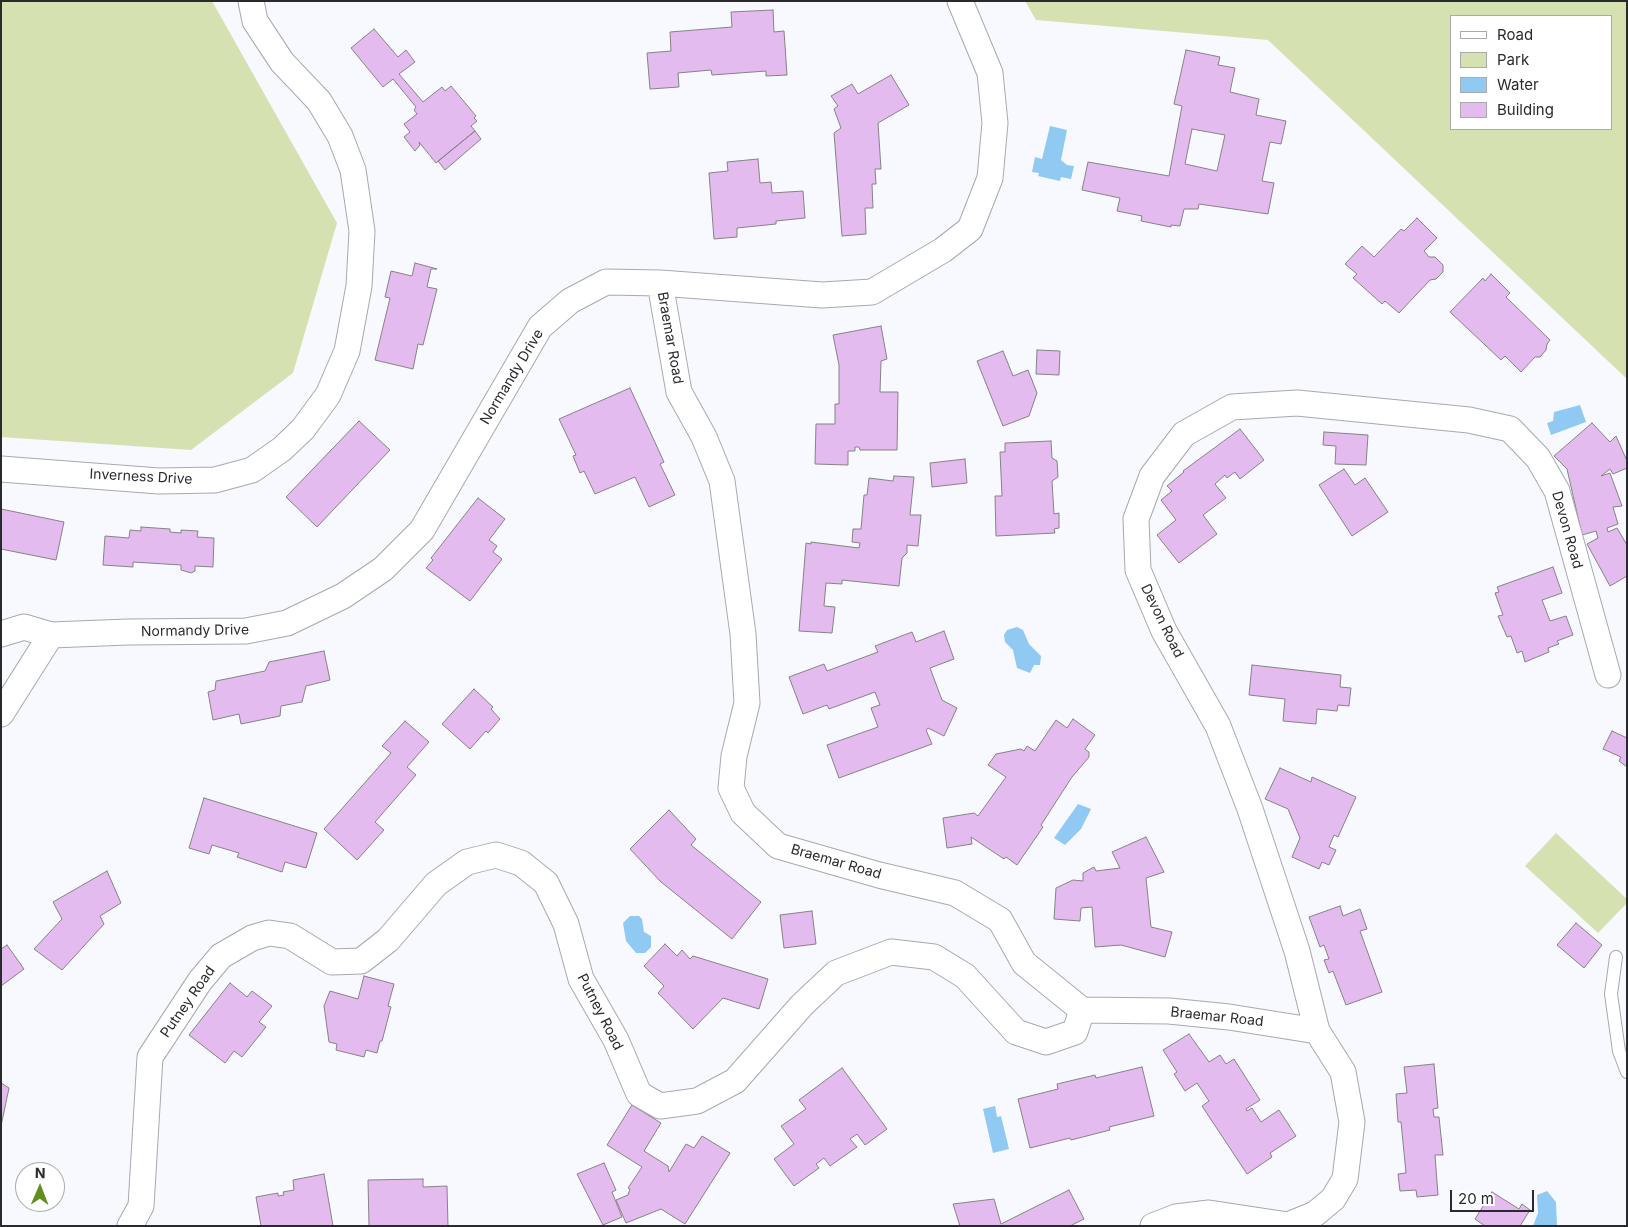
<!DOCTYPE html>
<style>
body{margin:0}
#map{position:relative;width:1628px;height:1227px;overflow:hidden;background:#f7f9fe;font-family:Inter,sans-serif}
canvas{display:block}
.frame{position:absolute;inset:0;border:2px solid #292a2d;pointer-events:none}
.legend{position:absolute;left:1450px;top:15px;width:162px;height:115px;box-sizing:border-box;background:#fff;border:1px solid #a9aaab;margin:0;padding:6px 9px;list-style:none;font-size:15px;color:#292a2d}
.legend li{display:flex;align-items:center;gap:10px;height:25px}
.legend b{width:25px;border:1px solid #a9aaab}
.north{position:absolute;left:15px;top:1162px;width:50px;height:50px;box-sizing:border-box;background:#fff;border:1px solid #a9aaab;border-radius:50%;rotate:1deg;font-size:14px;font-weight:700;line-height:20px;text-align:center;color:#292a2d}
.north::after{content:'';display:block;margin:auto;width:18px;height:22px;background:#628e1f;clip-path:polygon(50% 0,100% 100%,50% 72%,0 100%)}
.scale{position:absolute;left:1450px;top:1190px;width:84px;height:22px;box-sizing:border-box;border:2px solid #292a2d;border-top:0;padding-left:6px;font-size:15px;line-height:18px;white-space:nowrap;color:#292a2d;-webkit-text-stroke:4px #fff;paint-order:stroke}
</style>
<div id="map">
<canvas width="1628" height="1227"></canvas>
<div class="frame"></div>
<ul class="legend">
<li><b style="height:6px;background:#fff"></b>Road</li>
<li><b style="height:14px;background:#d6e1b2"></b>Park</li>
<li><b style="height:14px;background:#90caf3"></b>Water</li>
<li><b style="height:14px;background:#e4bbef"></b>Building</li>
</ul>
<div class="north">N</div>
<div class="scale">20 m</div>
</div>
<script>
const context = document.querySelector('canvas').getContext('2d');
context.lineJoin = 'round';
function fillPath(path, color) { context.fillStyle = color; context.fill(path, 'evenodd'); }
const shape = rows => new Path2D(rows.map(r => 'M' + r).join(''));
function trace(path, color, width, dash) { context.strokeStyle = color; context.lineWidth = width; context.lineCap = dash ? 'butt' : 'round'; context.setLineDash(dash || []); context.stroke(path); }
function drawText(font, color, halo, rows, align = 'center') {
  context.font = font + ' Inter,sans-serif'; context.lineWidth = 4.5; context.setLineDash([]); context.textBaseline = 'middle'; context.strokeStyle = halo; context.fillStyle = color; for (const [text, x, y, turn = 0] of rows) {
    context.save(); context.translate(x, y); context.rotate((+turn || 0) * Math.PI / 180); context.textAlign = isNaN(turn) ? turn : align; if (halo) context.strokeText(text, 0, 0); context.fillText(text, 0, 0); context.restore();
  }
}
fillPath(shape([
 [1,1,212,1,337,223,293,373,191,450,1,437],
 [1025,1,1627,1,1627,379,1268,40,1036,20],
 [1452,16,1612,16,1612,129,1452,129],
 [1556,833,1627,899,1627,903,1598,933,1525,866]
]), '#d6e1b2');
fillPath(shape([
 [1050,126,1067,130,1061,160,1067,165,1074,166,1071,179,1061,177,1060,181,1038,176,1039,173,1032,172,1035,157,1042,159],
 [1580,405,1586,422,1551,435,1547,423,1553,421,1554,412],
 [1017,627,1023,630,1029,644,1041,656,1040,665,1034,665,1030,673,1017,668,1013,650,1005,642,1004,635,1007,630],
 [1078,804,1091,809,1081,829,1065,845,1054,838],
 [630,916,639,916,642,919,644,932,651,936,651,947,645,953,636,953,626,941,623,923],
 [995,1106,997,1117,1001,1116,1009,1149,993,1153,983,1109],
 [1547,1191,1556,1202,1557,1226,1533,1226,1538,1213,1537,1195]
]), '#90caf3');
const building = shape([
 [773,10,774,32,784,31,787,75,766,76,766,71,712,75,711,70,678,73,679,87,650,89,647,53,671,51,670,32,732,27,731,12,773,10],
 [374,29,398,57,406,50,415,62,399,74,423,102,442,87,445,91,451,86,476,116,474,118,477,121,471,126,475,131,436,163,419,142,420,145,415,151,404,137,410,132,404,124,417,114,414,110,416,107,393,79,383,87,351,48,374,29],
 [1186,50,1220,57,1218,65,1235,68,1230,92,1259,99,1256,115,1286,121,1281,144,1270,142,1262,181,1274,183,1268,214,1199,204,1198,209,1184,209,1180,226,1171,225,1171,227,1141,221,1142,216,1117,211,1120,198,1082,190,1088,162,1169,176,1182,106,1174,104,1186,50],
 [1192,129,1225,135,1217,171,1185,164,1192,129],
 [891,75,909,105,878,123,881,169,875,169,876,184,872,184,873,208,865,208,866,234,842,236,834,133,841,128,834,109,838,106,831,96,852,84,858,94,891,75],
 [475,131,481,139,445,170,438,161,475,131],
 [758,159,760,183,771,182,772,193,803,191,805,218,776,221,776,224,737,228,737,237,714,239,709,173,728,171,727,162,758,159],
 [1417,218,1437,238,1424,251,1429,257,1435,257,1443,265,1443,272,1436,279,1430,280,1399,313,1385,301,1382,304,1353,278,1357,274,1345,264,1362,246,1374,257,1401,229,1404,231,1417,218],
 [415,263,437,269,431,269,427,287,437,289,423,345,418,344,413,369,375,360,390,298,385,297,391,271,412,276,415,263],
 [1491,274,1510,293,1506,297,1550,340,1547,344,1546,350,1540,357,1535,357,1521,372,1505,356,1501,360,1450,312,1483,278,1485,281,1491,274],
 [881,326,887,359,881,361,880,392,898,392,897,450,860,450,859,447,855,447,855,451,848,451,848,465,815,464,816,424,835,424,835,404,839,404,839,365,833,335,881,326],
 [1037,350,1060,351,1059,375,1036,374,1037,350],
 [1003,351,1013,376,1028,370,1037,393,1029,416,1003,426,977,361,1003,351],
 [630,388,664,462,660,464,675,495,649,507,635,477,595,494,584,471,580,473,573,456,576,455,559,419,630,388],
 [359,421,390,450,317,527,286,497,359,421],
 [1592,423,1610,442,1616,436,1627,461,1627,468,1613,474,1610,469,1601,476,1610,473,1622,506,1613,507,1618,524,1607,528,1608,532,1617,528,1627,545,1627,576,1610,586,1587,544,1598,538,1596,531,1582,535,1567,469,1554,456,1592,423],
 [1240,429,1264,460,1240,479,1235,472,1227,478,1225,475,1215,484,1226,498,1203,515,1217,534,1179,563,1157,535,1176,520,1161,500,1172,491,1167,486,1184,472,1183,471,1240,429],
 [1324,432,1368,435,1366,465,1335,464,1336,446,1323,445,1324,432],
 [1051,441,1052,458,1057,461,1058,477,1052,481,1054,514,1059,513,1059,528,1054,529,1055,533,996,536,995,496,1002,496,1000,452,1005,452,1005,443,1051,441],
 [965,459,967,483,932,487,930,463,965,459],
 [1344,469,1355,485,1365,478,1388,512,1352,536,1319,485,1344,469],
 [894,476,914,477,910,515,921,515,918,546,907,545,907,553,902,558,899,586,842,580,842,584,826,583,824,606,835,607,832,633,799,631,806,543,811,544,811,542,859,548,860,543,852,542,853,529,861,529,864,495,867,495,869,478,893,481,894,476],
 [478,498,505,519,489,540,497,546,493,552,502,559,470,601,426,568,433,560,431,558,478,498],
 [1,509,64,522,56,560,1,549,1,509],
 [141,527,170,529,170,532,181,533,181,530,198,531,197,537,214,538,213,567,195,566,195,571,191,573,181,570,181,565,133,562,133,567,103,565,105,536,129,538,130,530,141,531,141,527],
 [1553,567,1562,593,1542,600,1550,621,1566,616,1573,635,1557,641,1559,644,1548,648,1549,652,1525,662,1522,651,1517,653,1511,636,1507,637,1498,616,1503,615,1495,593,1499,592,1497,587,1553,567],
 [944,631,954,659,930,668,942,700,957,708,944,736,928,728,926,730,932,744,839,778,827,745,878,727,871,708,880,705,875,692,829,709,827,705,803,714,789,677,824,664,827,671,878,652,875,646,912,632,916,642,944,631],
 [324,651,330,680,306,686,302,702,281,706,280,716,241,724,239,714,213,720,208,692,215,690,216,681,265,671,269,662,324,651],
 [1252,665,1341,675,1340,687,1351,688,1349,706,1338,705,1337,711,1317,709,1316,724,1283,721,1285,699,1249,695,1252,665],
 [474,689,493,707,491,709,500,719,488,733,486,731,470,749,442,724,474,689],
 [1073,719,1095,735,1085,749,1089,752,1089,757,1072,777,1041,825,1043,827,1017,865,1006,857,1004,859,971,837,972,844,947,848,943,818,974,813,978,816,1006,777,988,765,996,754,1021,749,1024,751,1027,746,1035,751,1056,720,1067,728,1073,719],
 [405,721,429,742,407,767,416,775,375,822,384,830,357,860,324,829,391,753,382,746,405,721],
 [1612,731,1627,738,1627,767,1619,761,1621,757,1603,749,1612,731],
 [1280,768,1311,782,1312,777,1356,797,1338,837,1334,835,1329,847,1336,850,1329,865,1322,862,1319,869,1292,857,1300,838,1288,809,1265,799,1280,768],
 [204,798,317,833,306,868,285,862,282,872,237,857,239,853,212,845,209,854,189,848,204,798],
 [669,810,696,839,691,845,761,902,732,939,661,882,630,849,669,810],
 [1146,837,1164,872,1146,878,1151,927,1172,932,1165,957,1121,945,1095,947,1092,907,1081,908,1080,921,1054,919,1056,888,1073,880,1083,881,1083,873,1094,867,1096,871,1120,868,1112,852,1146,837],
 [107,871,121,903,100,916,104,924,62,970,34,949,62,919,53,902,107,871],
 [1340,906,1343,916,1360,909,1367,929,1360,931,1382,992,1346,1005,1333,971,1329,973,1324,960,1329,959,1324,945,1320,947,1309,917,1340,906],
 [812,911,816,944,784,948,780,915,812,911],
 [1576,923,1602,945,1584,968,1557,945,1576,923],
 [665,944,677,956,682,950,690,959,693,956,768,979,759,1009,723,998,693,1029,658,993,664,986,644,966,665,944],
 [7,945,24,969,1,986,1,949,7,945],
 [364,976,394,984,388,1006,391,1007,382,1041,380,1041,377,1053,366,1050,364,1057,336,1050,337,1044,329,1042,324,1006,330,991,358,999,364,976],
 [230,983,247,997,252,991,272,1006,259,1022,266,1027,242,1057,234,1051,225,1063,189,1035,230,983],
 [1189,1034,1209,1062,1220,1055,1226,1064,1234,1059,1260,1100,1246,1109,1247,1111,1252,1108,1261,1122,1279,1110,1296,1136,1270,1153,1272,1157,1247,1174,1202,1106,1209,1101,1197,1083,1185,1091,1174,1074,1177,1072,1163,1050,1189,1034],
 [1434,1064,1438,1108,1433,1109,1434,1117,1439,1117,1443,1155,1435,1155,1438,1195,1417,1197,1416,1190,1400,1191,1398,1174,1406,1173,1401,1122,1398,1122,1396,1094,1407,1093,1404,1067,1434,1064],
 [1142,1067,1154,1116,1109,1127,1110,1130,1071,1140,1070,1138,1030,1148,1018,1099,1058,1089,1057,1084,1095,1075,1096,1078,1142,1067],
 [842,1068,887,1129,865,1145,857,1134,850,1139,857,1147,830,1166,824,1158,816,1164,819,1168,794,1186,774,1159,794,1144,781,1126,806,1109,799,1100,842,1068],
 [1,1083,9,1088,1,1126,1,1083],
 [632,1105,661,1123,644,1151,668,1166,669,1172,686,1144,694,1148,702,1136,730,1153,685,1224,661,1209,626,1223,616,1200,628,1195,630,1189,628,1188,642,1167,607,1145,632,1105],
 [604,1163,616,1190,612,1192,622,1217,603,1225,577,1174,604,1163],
 [324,1174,333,1226,261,1226,256,1197,278,1193,278,1196,284,1195,283,1192,294,1190,293,1180,324,1174],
 [423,1179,423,1187,447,1186,448,1226,369,1226,368,1180,423,1179],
 [1069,1190,1084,1219,1070,1226,960,1226,953,1204,994,1199,1001,1224,1069,1190],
 [1492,1192,1519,1209,1522,1204,1530,1210,1520,1226,1485,1226,1475,1219,1492,1192]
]);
fillPath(building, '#e4bbef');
trace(building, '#878188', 1);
const service = shape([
 [1616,957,1611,994,1619,1051,1627,1072]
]);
const minor = shape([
 [660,283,679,392,704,437,722,481,743,634,747,703,734,756,731,788,743,813,778,846,879,875,955,893,1000,920,1024,963,1082,1010,1169,1011,1229,1017,1317,1031],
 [1,469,159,481,215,480,252,470,282,449,303,429,328,395,347,351,359,286,362,231,353,170,340,136,319,101,282,62,255,21,251,1],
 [1,634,24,627,51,635,1,714],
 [51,635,128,632,246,631,287,623,343,596,383,569,422,530,540,327,570,301,606,282,660,283,822,295,872,292,943,250,970,229,990,178,995,123,990,73,960,1],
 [130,1226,141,1206,150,1057,200,981,221,956,252,938,269,933,290,936,332,962,361,961,388,940,436,884,467,862,496,855,521,863,546,883,566,924,581,979,616,1040,639,1094,660,1106,697,1101,735,1081,802,1005,836,973,891,952,934,957,965,976,1016,1032,1046,1042,1075,1032,1082,1010],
 [1153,1226,1176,1217,1209,1213,1288,1225,1315,1214,1333,1199,1345,1179,1352,1122,1343,1072,1317,1031,1297,951,1250,809,1218,726,1164,631,1138,570,1136,519,1152,476,1184,434,1232,407,1297,403,1469,420,1510,429,1538,458,1557,491,1608,675]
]);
trace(service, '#a7a9b1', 14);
trace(minor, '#a7a9b1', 27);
trace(service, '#fff', 12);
trace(minor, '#fff', 25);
drawText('14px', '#292a2d', '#fff', [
 ["Braemar Road",670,338,80],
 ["Normandy Drive",512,377,-59],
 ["Inverness Drive",141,477,3],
 ["Devon Road",1567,530,74],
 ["Devon Road",1162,621,64],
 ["Normandy Drive",195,631,-1],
 ["Braemar Road",836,862,16],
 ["Putney Road",188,1002,-55],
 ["Putney Road",600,1012,63],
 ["Braemar Road",1217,1017,6]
]);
</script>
